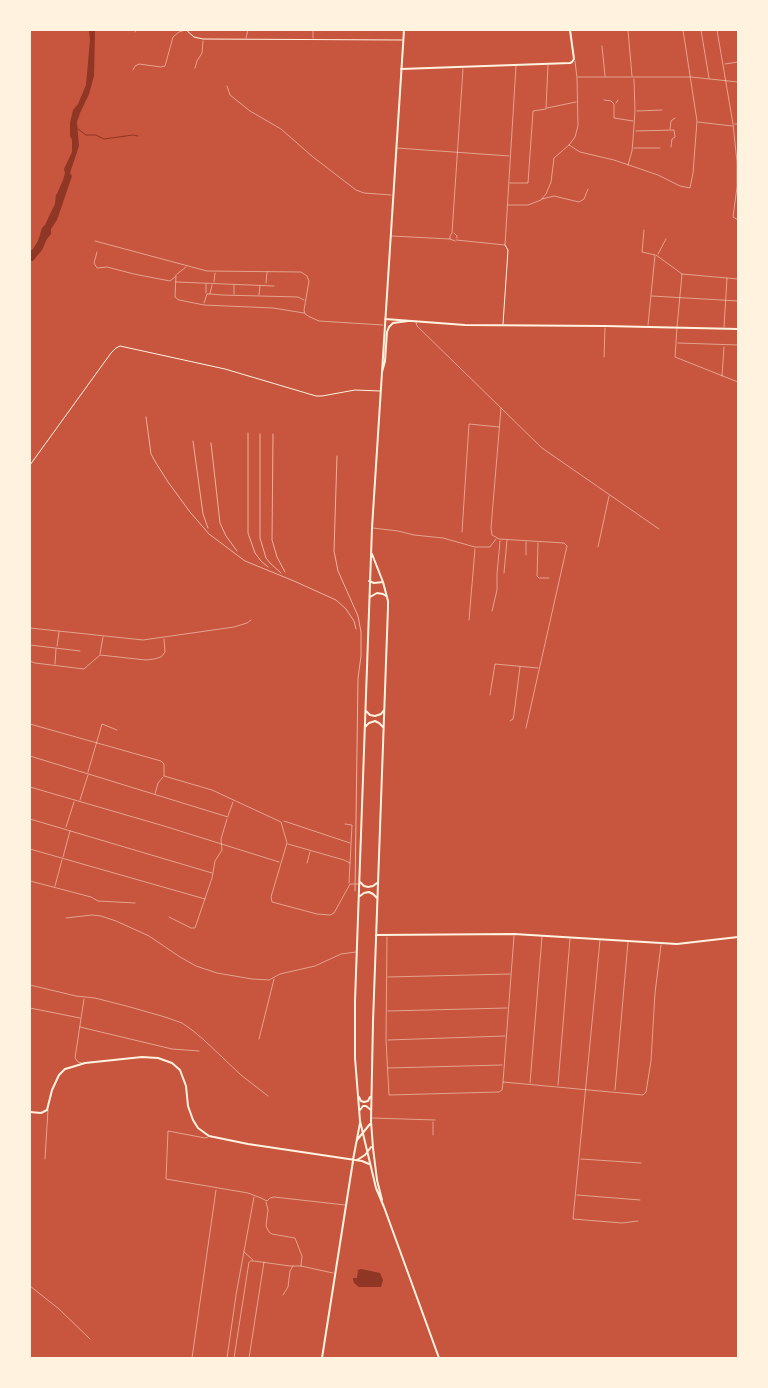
<!DOCTYPE html>
<style>
body{margin:0}
#map{position:relative;width:768px;height:1388px;overflow:hidden;background:#c8553d;font-family:"PT Sans Narrow",sans-serif}
canvas{display:block}
.frame{position:absolute;inset:0;border:31px solid #fff3e0;pointer-events:none}
</style>
<div id="map">
<canvas width="768" height="1388"></canvas>
<div class="frame"></div>
</div>
<script>
const context = document.querySelector('canvas').getContext('2d');
context.lineJoin = 'round';
function fillPath(path, color) { context.fillStyle = color; context.fill(path, 'evenodd'); }
const shape = rows => new Path2D(rows.map(r => 'M' + r).join(''));
function trace(path, color, width, dash) { context.strokeStyle = color; context.lineWidth = width; context.lineCap = dash ? 'butt' : 'round'; context.setLineDash(dash || []); context.stroke(path); }
fillPath(shape([
 [89,30,95,30,94,76,89,94,80,113,77,122,79,146,70,173,72,176,57,220,51,229,51,234,47,239,42,250,33,261,30,261,30,251,33,249,38,241,42,228,45,225,52,210,55,204,56,194,57,194,63,180,65,173,64,169,72,152,72,140,70,136,70,123,73,110,78,104,86,85,90,40],
 [361,1269,380,1273,383,1280,381,1287,359,1287,354,1283,353,1279,353,1278,357,1278,358,1270]
]), '#8f3625');
trace(shape([
 [77,130,78,129,86,135,96,135,104,139,133,135,138,136]
]), '#8f3625', 1);
trace(shape([
 [628,30,632,76],
 [701,30,709,78],
 [717,30,733,124,737,162,737,187,733,217,738,220],
 [135,32,136,30],
 [246,38,248,30],
 [313,38,313,30],
 [602,46,605,76],
 [725,64,738,62],
 [195,68,197,61,202,53,203,41],
 [133,70,135,66,139,64,161,67,165,66,173,37,179,32,185,30],
 [578,77,691,77,738,82],
 [227,86,230,95,250,111,281,129,313,157,356,190,364,193,391,195],
 [604,100,611,101,614,104,614,118,633,121],
 [616,103,618,100],
 [547,108,576,102],
 [637,111,662,110],
 [698,122,732,126],
 [735,124,738,124],
 [670,129,671,121,675,118],
 [636,131,674,130,675,137,672,139,671,147],
 [569,145,580,152,614,160,658,175,680,186,690,188,693,173,697,121,683,30],
 [397,148,509,156],
 [634,148,660,148],
 [628,165,632,151,633,139,635,111,634,79],
 [510,183,528,183,533,111,546,109,548,65],
 [542,199,554,196,579,202,584,199,588,189],
 [508,205,528,205,541,200,546,194,551,182,554,158,569,145,575,137,578,126,577,78,575,61],
 [644,230,642,252,655,255,648,325],
 [454,233,457,236,457,238],
 [391,236,450,239,455,241],
 [450,239,450,236,452,233,463,69],
 [456,240,505,245,516,66],
 [95,241,207,271,301,272,307,276,309,281,304,310,305,314,310,317,319,321,383,325],
 [97,252,94,263,97,268,107,267,134,274,170,281,175,277],
 [658,254,666,239],
 [656,255,682,274,738,279],
 [177,274,186,267],
 [682,274,677,327,675,357,738,382],
 [176,275,175,297,179,300,204,305,273,308,304,313],
 [176,282,274,286],
 [214,282,215,273],
 [266,283,267,272],
 [206,293,206,284],
 [210,294,222,295,298,297,304,300],
 [234,294,234,285],
 [259,295,260,286],
 [652,296,738,301],
 [204,303,207,294,210,294,212,285],
 [416,322,417,326,542,448,659,529],
 [724,327,727,278],
 [678,343,738,345],
 [604,357,605,328],
 [722,376,724,347],
 [501,408,491,528,492,535,499,539,564,543,567,546,526,728],
 [373,528,398,531,414,535,443,538,475,547,490,547,496,539],
 [462,532,469,424,499,427],
 [538,543,537,576,539,578,549,578],
 [598,547,609,496],
 [526,555,526,542],
 [504,573,507,540],
 [492,611,497,590,497,574,500,541],
 [469,620,475,549],
 [30,628,143,640,234,627,247,623,251,620],
 [30,645,80,651],
 [57,646,59,632],
 [100,654,103,637],
 [30,661,35,663,84,669,100,655,146,660,154,659,161,657,165,652,164,639],
 [55,664,56,649],
 [490,695,495,664,538,668],
 [510,721,513,719,514,714,520,667],
 [30,724,161,761,164,764,164,776,212,790,281,822,287,843,271,897,272,902,317,914,330,915,334,913,350,884,359,884],
 [30,756,228,817],
 [88,772,102,724,117,730],
 [30,787,164,826,279,862],
 [155,794,158,783,163,777],
 [80,800,88,775],
 [228,816,233,802],
 [30,819,212,873],
 [284,821,350,843],
 [345,824,352,825,349,883],
 [66,827,74,802],
 [288,844,344,860,350,863],
 [30,849,205,899],
 [63,857,70,831],
 [307,863,310,852],
 [30,881,91,897,98,901,135,903],
 [55,886,62,860],
 [169,917,191,928,195,928,212,878,215,861,222,850,221,839,227,819],
 [66,918,92,915,101,916,116,921,149,936,180,957,196,966,217,973,252,979,269,980,280,974,315,966,341,954,356,952],
 [387,937,386,1040,389,1095,499,1092,502,1090,503,1082,643,1095,646,1092,651,1061,655,993,661,945],
 [600,940,573,1219,622,1223,638,1221],
 [388,977,510,974],
 [30,985,76,996,95,998,130,1007,165,1017,182,1023,192,1030,204,1040,241,1075,268,1096],
 [30,1008,80,1018],
 [388,1011,507,1008],
 [80,1027,172,1049,199,1051],
 [259,1039,274,979],
 [388,1040,505,1036],
 [82,1063,78,1062,75,1058,84,999],
 [388,1068,502,1065],
 [503,1082,514,936],
 [530,1083,542,937],
 [558,1085,570,939],
 [615,1090,628,942],
 [372,1118,435,1120],
 [433,1135,433,1122],
 [208,1137,205,1138,168,1131,166,1179,248,1193,261,1198,267,1201,270,1198,274,1197,345,1205],
 [45,1159,48,1110],
 [581,1159,641,1163],
 [577,1195,640,1200],
 [266,1202,268,1210,266,1226,269,1232,272,1234,295,1238,302,1256,301,1266],
 [244,1252,253,1260],
 [250,1261,254,1261,290,1266,301,1266,333,1273],
 [30,1286,59,1309,90,1339],
 [283,1295,288,1287,290,1271,293,1266],
 [192,1358,216,1190],
 [227,1358,236,1295,254,1197],
 [234,1358,249,1262],
 [249,1358,264,1262]
]), '#fff3e0', 0.5);
trace(shape([
 [186,30,194,37,203,39,402,40],
 [503,324,508,250,505,245],
 [30,465,111,353,116,348,120,346,225,369,316,396,322,396,355,390,380,391]
]), '#fff3e0', 1);
trace(shape([
 [401,69,570,63,572,62,574,59,570,30],
 [376,935,514,934,677,944,738,937],
 [322,1358,353,1161]
]), '#fff3e0', 2);
trace(shape([
 [404,30,372,528,355,1001,355,1058,360,1121,376,1188,384,1207,439,1358],
 [385,319,465,325,605,326,738,329],
 [382,372,385,361,387,332,389,327,393,323,408,321],
 [372,554,383,582,388,601,388,607,373,1022,371,1121,373,1148,377,1180,382,1200],
 [369,581,374,583,383,582],
 [370,597,377,593,383,594,386,596],
 [366,711,370,715,375,716,381,714,384,710],
 [365,727,369,723,375,721,379,723,383,727],
 [360,882,364,886,368,887,373,886,377,883],
 [360,896,364,893,369,892,373,894,377,898],
 [359,1097,361,1101,364,1102,368,1101,370,1097],
 [360,1110,363,1106,366,1106,371,1110],
 [30,1112,41,1113,47,1110,52,1090,59,1075,65,1069,72,1067,85,1063,142,1057,158,1058,172,1063,180,1070,186,1086,188,1106,193,1120,198,1128,209,1136,248,1144,362,1161,369,1164],
 [357,1140,370,1124],
 [353,1160,360,1123],
 [357,1160,365,1155,371,1147]
]), '#fff3e0', 2);
trace(shape([
 [146,417,151,454,156,463,168,482,190,512,209,534,245,561,294,581,336,600,346,609,354,621,356,629],
 [248,433,248,533,255,553,261,561,268,567],
 [260,434,260,538,266,558,270,563,281,573],
 [273,434,272,540,277,557,285,572],
 [193,441,203,514,208,528],
 [211,443,220,523,226,536,237,551],
 [337,456,334,551,338,571,358,616,361,632,361,656,358,678,355,891]
]), '#e9b49f', 1);
</script>
